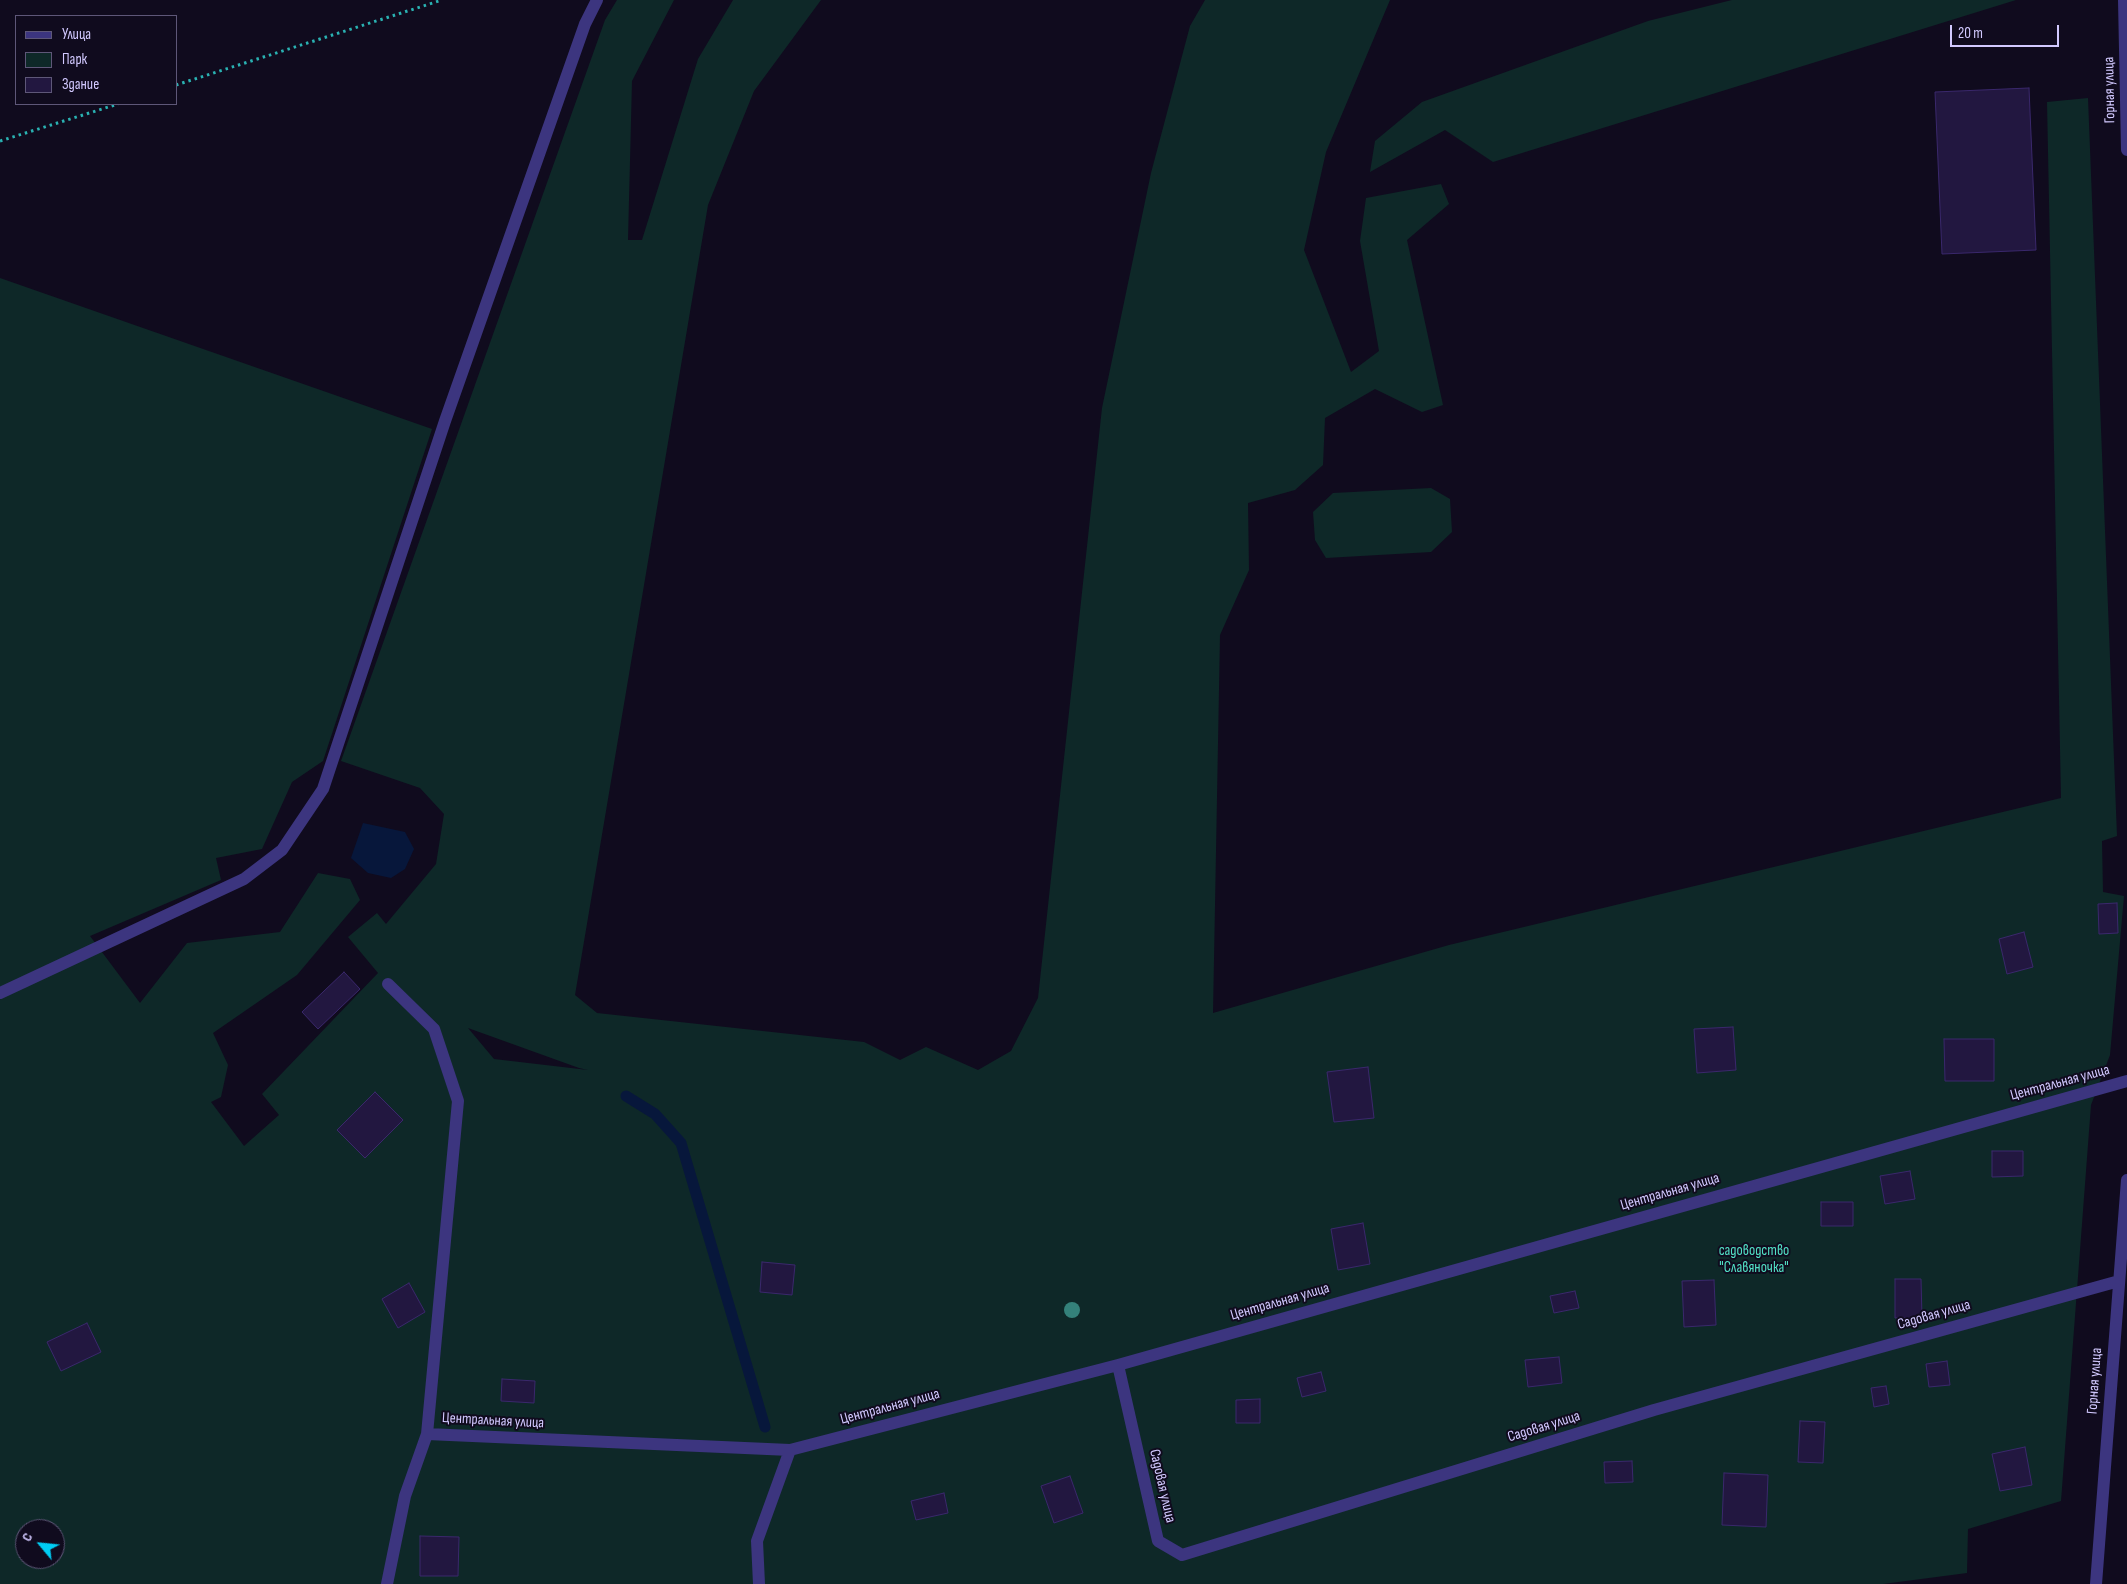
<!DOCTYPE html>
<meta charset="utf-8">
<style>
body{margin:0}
#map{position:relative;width:2127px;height:1584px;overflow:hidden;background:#100b1e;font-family:"Sofia Sans Condensed",sans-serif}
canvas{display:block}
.legend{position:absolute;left:15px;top:15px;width:162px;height:90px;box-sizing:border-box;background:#100b1e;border:1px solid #5e5778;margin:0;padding:6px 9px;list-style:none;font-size:15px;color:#d2c9ff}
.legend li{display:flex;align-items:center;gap:10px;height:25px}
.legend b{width:25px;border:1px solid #5e5778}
.north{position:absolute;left:15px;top:1519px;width:50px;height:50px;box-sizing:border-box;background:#100b1e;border:1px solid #5e5778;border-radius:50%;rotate:298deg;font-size:14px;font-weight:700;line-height:20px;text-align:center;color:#d2c9ff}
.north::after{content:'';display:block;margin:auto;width:18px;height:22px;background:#00cdf4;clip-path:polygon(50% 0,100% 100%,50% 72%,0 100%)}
.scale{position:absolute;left:1950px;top:25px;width:109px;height:22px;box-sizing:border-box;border:2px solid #d2c9ff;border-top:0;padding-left:6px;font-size:15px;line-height:18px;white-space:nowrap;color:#d2c9ff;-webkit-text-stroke:4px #100b1e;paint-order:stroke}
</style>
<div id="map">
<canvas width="2127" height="1584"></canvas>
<ul class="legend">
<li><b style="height:6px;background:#3c357f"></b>Улица</li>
<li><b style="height:14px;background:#0e2828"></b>Парк</li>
<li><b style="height:14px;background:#221740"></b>Здание</li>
</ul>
<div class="north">С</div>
<div class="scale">20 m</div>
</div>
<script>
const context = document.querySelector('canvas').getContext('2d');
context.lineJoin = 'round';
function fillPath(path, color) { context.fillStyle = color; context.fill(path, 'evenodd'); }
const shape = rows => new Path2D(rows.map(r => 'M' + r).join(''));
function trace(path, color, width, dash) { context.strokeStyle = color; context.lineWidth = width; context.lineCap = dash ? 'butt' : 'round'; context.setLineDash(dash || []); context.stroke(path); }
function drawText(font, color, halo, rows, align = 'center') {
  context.font = font + ' "Sofia Sans Condensed",sans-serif'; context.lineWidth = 4; context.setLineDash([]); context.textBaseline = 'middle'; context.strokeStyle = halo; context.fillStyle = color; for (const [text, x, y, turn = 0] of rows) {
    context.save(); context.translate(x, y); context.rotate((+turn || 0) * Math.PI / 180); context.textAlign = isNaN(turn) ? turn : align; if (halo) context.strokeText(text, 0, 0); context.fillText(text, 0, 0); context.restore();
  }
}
fillPath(shape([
 [617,0,674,0,632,81,628,240,642,240,698,59,733,0,821,0,754,91,708,205,575,995,597,1013,864,1042,900,1060,926,1047,978,1070,1011,1051,1038,998,1102,408,1151,173,1190,26,1205,0,1390,0,1326,152,1304,250,1351,372,1379,351,1360,241,1366,198,1441,184,1449,204,1407,240,1443,405,1422,412,1375,389,1325,418,1323,465,1295,490,1248,503,1249,570,1220,635,1213,1013,1449,945,2061,798,2047,102,2088,98,2117,836,2102,841,2103,892,2124,896,2110,1055,2091,1105,2061,1501,1968,1529,1967,1573,1883,1584,0,1584,0,278,432,429,323,761,292,782,262,849,216,858,221,880,90,936,140,1003,187,943,280,932,318,873,350,879,360,900,297,975,213,1033,228,1065,221,1097,211,1102,244,1146,279,1115,262,1094,378,973,348,937,377,913,386,924,436,864,444,814,420,788,341,761,605,20],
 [468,1028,579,1068,588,1070,494,1059],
 [25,1529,55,1529,55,1559,25,1559],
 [1732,0,2016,0,1493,162,1445,130,1370,172,1375,141,1422,102,1648,21],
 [1431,488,1450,499,1452,532,1431,552,1326,558,1315,540,1313,512,1333,493]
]), '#0e2828');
fillPath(shape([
 [363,823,405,832,414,849,405,869,391,878,368,873,351,858]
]), '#07173b');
trace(shape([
 [626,1096,655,1114,681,1143,765,1427]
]), '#07173b', 11);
const building = shape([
 [2029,88,2036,250,1942,254,1935,92,2029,88],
 [2117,903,2118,933,2099,934,2098,904,2117,903],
 [2024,932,2033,967,2007,974,1999,939,2024,932],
 [344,972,360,989,318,1029,302,1012,344,972],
 [1733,1027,1736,1070,1697,1073,1694,1029,1733,1027],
 [1944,1039,1994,1039,1994,1081,1945,1081,1944,1039],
 [1368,1067,1374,1118,1334,1122,1327,1072,1368,1067],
 [375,1092,403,1120,365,1158,337,1130,375,1092],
 [1992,1151,2023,1151,2023,1176,1992,1177,1992,1151],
 [1910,1171,1915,1199,1885,1204,1880,1176,1910,1171],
 [1821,1202,1853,1202,1853,1226,1821,1226,1821,1202],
 [1363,1223,1370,1264,1338,1270,1331,1229,1363,1223],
 [762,1262,795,1265,792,1295,760,1292,762,1262],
 [1895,1279,1921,1279,1922,1318,1895,1318,1895,1279],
 [1714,1280,1716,1325,1684,1327,1682,1281,1714,1280],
 [409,1283,425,1312,398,1328,382,1299,409,1283],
 [1575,1291,1579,1308,1554,1313,1550,1296,1575,1291],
 [87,1323,101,1352,61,1371,47,1342,87,1323],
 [1559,1357,1562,1383,1528,1387,1525,1360,1559,1357],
 [1947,1361,1950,1385,1929,1387,1926,1364,1947,1361],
 [1321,1372,1326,1391,1302,1397,1297,1378,1321,1372],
 [502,1379,535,1381,534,1403,501,1401,502,1379],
 [1886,1386,1889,1404,1874,1407,1871,1388,1886,1386],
 [1260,1399,1260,1423,1236,1423,1236,1400,1260,1399],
 [1800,1421,1825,1422,1823,1463,1798,1462,1800,1421],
 [2025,1447,2032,1485,2000,1491,1992,1454,2025,1447],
 [1632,1461,1633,1482,1605,1483,1604,1462,1632,1461],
 [1724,1473,1768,1475,1766,1527,1722,1525,1724,1473],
 [1070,1476,1083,1513,1054,1523,1041,1486,1070,1476],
 [944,1493,948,1513,916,1520,911,1501,944,1493],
 [420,1536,459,1537,458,1576,420,1576,420,1536]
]);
fillPath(building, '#221740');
trace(building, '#3a286c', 1);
trace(shape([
 [176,85,442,0],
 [0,141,118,104]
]), '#2ab2b2', 3, [2.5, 4]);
trace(shape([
 [2124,0,2127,150],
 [0,993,244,879,282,850,323,789,445,421,585,24,597,0],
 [1118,1365,1158,1541,1182,1555,1654,1410,2119,1281],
 [427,1434,790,1450,1118,1365,2127,1081],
 [387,1584,405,1496,427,1434,458,1101,434,1029,388,984],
 [759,1584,757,1541,790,1450],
 [2096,1584,2127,1180]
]), '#3c357f', 12);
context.fillStyle = '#34817a';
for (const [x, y] of [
 [1072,1310]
]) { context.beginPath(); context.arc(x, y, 8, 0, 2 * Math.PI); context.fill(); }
drawText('15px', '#d2c9ff', '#100b1e', [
 ["Горная улица",2110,90,-91],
 ["Центральная улица",2060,1083,-15],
 ["Центральная улица",1670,1192,-16],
 ["Центральная улица",1280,1302,-16],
 ["Садовая улица",1934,1315,-16],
 ["Горная улица",2095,1381,-86],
 ["Центральная улица",890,1407,-15],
 ["Центральная улица",493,1421,3],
 ["Садовая улица",1544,1427,-17],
 ["Садовая улица",1162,1486,77]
]);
drawText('15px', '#52e1c6', '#100b1e', [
 ["садоводство",1754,1251],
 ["\"Славяночка\"",1754,1268]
]);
</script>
